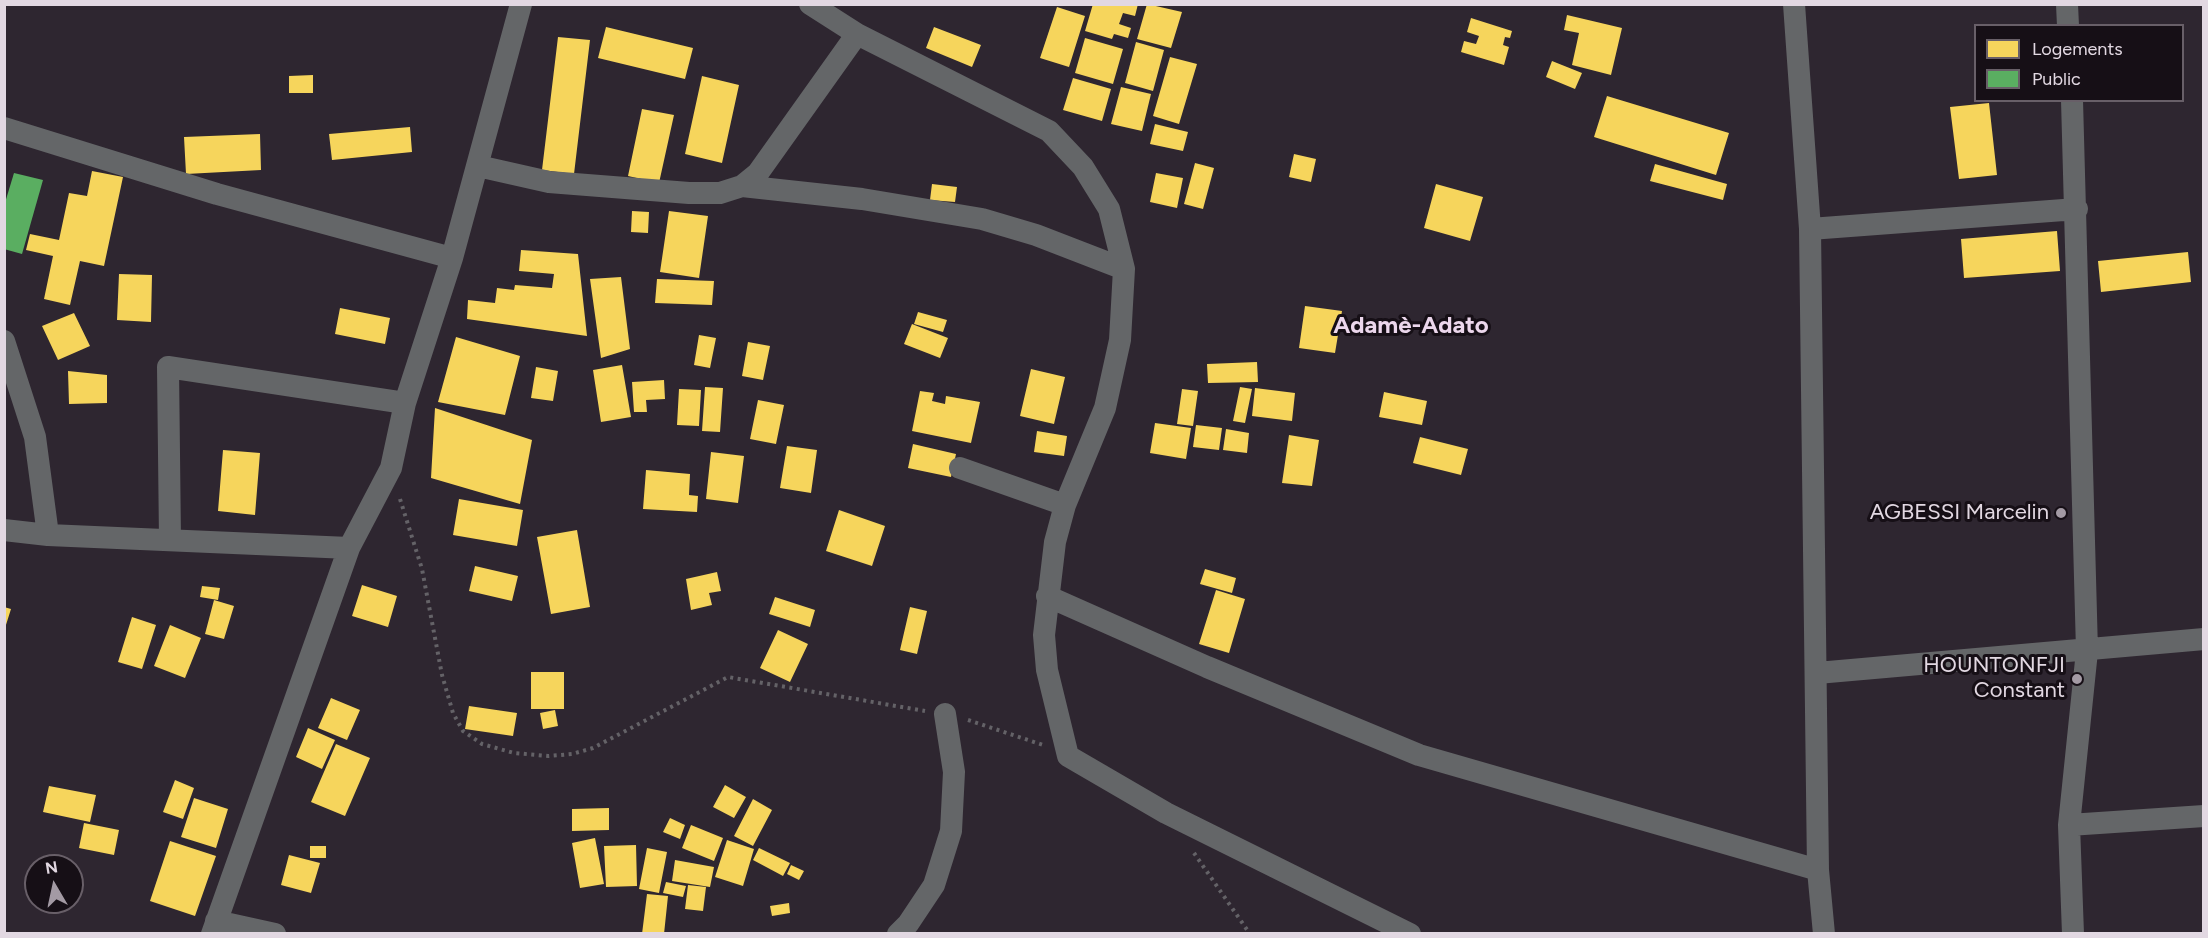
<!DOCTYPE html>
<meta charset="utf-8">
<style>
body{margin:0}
#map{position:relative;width:2208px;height:938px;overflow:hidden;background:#2e2630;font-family:Figtree,sans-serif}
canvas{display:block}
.frame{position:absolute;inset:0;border:6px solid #e2d8e2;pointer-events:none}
.legend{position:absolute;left:1974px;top:24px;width:210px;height:78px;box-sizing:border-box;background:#160f16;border:2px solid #685f68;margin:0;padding:8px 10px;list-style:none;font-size:18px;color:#e2d8e2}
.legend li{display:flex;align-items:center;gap:12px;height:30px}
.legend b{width:30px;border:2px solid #685f68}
.north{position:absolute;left:24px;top:854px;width:60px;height:60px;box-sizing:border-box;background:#160f16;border:2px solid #685f68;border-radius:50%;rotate:351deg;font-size:16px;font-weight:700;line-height:24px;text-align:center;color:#e2d8e2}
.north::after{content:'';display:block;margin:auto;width:21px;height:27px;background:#a39aa4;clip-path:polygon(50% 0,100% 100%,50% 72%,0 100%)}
</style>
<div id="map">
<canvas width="2208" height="938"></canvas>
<div class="frame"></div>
<ul class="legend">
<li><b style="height:16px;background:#f6d55c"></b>Logements</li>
<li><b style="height:16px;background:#5aae61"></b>Public</li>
</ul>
<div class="north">N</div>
</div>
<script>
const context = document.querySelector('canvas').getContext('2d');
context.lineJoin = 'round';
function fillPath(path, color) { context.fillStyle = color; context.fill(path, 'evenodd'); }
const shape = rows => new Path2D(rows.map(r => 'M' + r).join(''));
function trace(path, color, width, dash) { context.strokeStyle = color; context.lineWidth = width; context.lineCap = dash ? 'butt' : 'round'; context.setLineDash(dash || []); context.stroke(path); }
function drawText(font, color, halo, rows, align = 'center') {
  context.font = font + ' Figtree,sans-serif'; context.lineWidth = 6; context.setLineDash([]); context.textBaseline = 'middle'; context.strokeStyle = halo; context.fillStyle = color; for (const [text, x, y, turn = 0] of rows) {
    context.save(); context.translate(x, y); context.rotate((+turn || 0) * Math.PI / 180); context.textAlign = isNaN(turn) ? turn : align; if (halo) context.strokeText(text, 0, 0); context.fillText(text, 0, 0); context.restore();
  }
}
fillPath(shape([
 [1093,4,1138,4,1135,16,1123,13,1119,24,1131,28,1128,38,1114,34,1112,39,1085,31],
 [1147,4,1182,12,1171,48,1137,39],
 [1057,7,1085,16,1069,67,1040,58],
 [1567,15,1622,28,1611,75,1572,65,1579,33,1564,30],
 [1471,18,1512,31,1510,38,1505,37,1503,45,1509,47,1504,65,1461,52,1464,41,1476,44,1479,36,1467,32],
 [606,27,693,48,685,79,598,58],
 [934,27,981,45,972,67,926,48],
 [558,37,590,40,574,174,542,170],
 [1085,38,1123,49,1113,84,1075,73],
 [1136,42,1164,50,1153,91,1125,83],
 [1170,57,1197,64,1179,124,1153,116],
 [1552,61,1582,73,1575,89,1546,77],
 [313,75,313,93,289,93,289,76],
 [702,76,739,85,722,163,685,154],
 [1073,78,1111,89,1102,121,1063,110],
 [1121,87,1151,94,1142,131,1111,124],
 [1607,96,1729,133,1716,175,1594,137],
 [1989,103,1997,175,1959,179,1950,107],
 [642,109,674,115,659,183,628,176],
 [1155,124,1188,132,1183,151,1150,144],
 [410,127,412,152,332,160,329,134],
 [260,134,261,170,186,174,184,137],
 [1294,154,1316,159,1311,182,1289,177],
 [1195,163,1214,168,1203,209,1184,204],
 [1655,164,1727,184,1723,200,1650,181],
 [92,171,123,177,104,266,80,261,70,305,44,299,53,256,26,250,30,234,59,240,69,193,87,196],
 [1156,173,1183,178,1177,208,1150,202],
 [932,184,957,187,955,202,930,200],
 [1436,184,1483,197,1470,241,1424,228],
 [632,211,649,212,648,233,631,232],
 [669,211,708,216,699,278,660,272],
 [2057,231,2060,271,1964,278,1961,239],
 [521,250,578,254,587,336,467,319,468,300,495,303,497,288,514,290,515,285,552,288,554,274,519,271],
 [2188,252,2191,282,2101,292,2098,261],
 [119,274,152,275,151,322,117,320],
 [621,277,630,349,601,358,590,279],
 [657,279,714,281,712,305,655,303],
 [1305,306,1342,311,1335,353,1299,348],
 [340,308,390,318,385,344,335,334],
 [918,312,947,320,943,332,914,324],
 [74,313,90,346,58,360,42,326],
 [912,324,948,338,940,358,904,344],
 [699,335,716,338,710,368,694,365],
 [456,337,520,356,505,415,438,402],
 [748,342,770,346,763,380,742,376],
 [1257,362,1258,382,1208,383,1207,364],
 [622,365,631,417,601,422,593,370],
 [536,367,558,371,553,401,531,398],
 [1031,369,1065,377,1054,424,1020,416],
 [68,371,107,375,107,403,69,404],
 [664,380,665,399,646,400,647,412,634,412,632,382],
 [705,387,723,388,720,432,702,431],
 [1240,387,1252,389,1245,423,1233,421],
 [1255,388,1295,393,1292,421,1252,416],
 [679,389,701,390,699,426,677,425],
 [1182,389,1198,391,1193,426,1177,424],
 [920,391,934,393,932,401,945,404,946,396,980,402,971,443,912,431],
 [1384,392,1427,401,1422,425,1379,417],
 [758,400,784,405,776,444,750,439],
 [435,408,532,440,520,504,431,478],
 [1155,423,1191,428,1186,459,1150,453],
 [1196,425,1222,428,1219,450,1193,447],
 [1226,429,1249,433,1247,453,1223,450],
 [1037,431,1067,436,1064,456,1034,452],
 [1289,435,1319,440,1312,486,1282,483],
 [1420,437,1468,449,1461,475,1413,463],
 [913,444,956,454,951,477,908,468],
 [787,446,817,450,811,493,780,488],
 [223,450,260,453,255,515,218,511],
 [711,452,744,456,738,503,706,499],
 [646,470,690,474,689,495,698,496,697,512,643,509],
 [459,499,523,510,517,546,453,535],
 [839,510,885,526,872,566,826,551],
 [577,530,590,607,551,614,537,537],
 [475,566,518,576,512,601,469,591],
 [1205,569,1236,578,1232,593,1200,584],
 [717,572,721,591,709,593,712,605,691,610,686,579],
 [362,585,397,596,388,627,352,616],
 [202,586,220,588,218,600,200,597],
 [1216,590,1245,599,1229,653,1199,644],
 [775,597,815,610,810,627,769,614],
 [214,600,234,606,224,639,205,634],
 [4,607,11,609,5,628,4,628],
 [910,607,927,611,917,654,900,650],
 [132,617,156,625,142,669,118,662],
 [170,625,201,638,185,678,154,666],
 [778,630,808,644,790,682,760,668],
 [531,672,564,672,564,709,531,709],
 [331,698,360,710,347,740,318,728],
 [469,706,517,713,513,736,465,729],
 [555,710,558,726,543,729,540,713],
 [308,728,335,740,322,769,296,757],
 [336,744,370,758,345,816,311,802],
 [175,780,194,788,183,819,163,812],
 [725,785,746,797,734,818,713,807],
 [49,786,96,795,90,822,43,812],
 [194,798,228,809,216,848,181,837],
 [753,799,772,810,753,846,734,836],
 [609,808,609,830,572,831,572,809],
 [670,818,685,825,680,839,663,832],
 [84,823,119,830,114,855,79,848],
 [691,825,723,838,714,861,682,848],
 [595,838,604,884,580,888,572,843],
 [727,840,754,849,743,886,715,877],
 [170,841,216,856,195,916,150,901],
 [636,845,637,886,606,887,604,846],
 [310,846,326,846,326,858,310,858],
 [647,848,667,852,659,893,639,889],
 [759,848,790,863,783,876,753,860],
 [289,855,320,863,311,893,281,885],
 [675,860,714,867,710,887,672,881],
 [791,865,804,871,799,880,787,874],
 [666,882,686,886,683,897,663,893],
 [688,885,706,887,703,911,685,909],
 [647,894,668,896,664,934,642,934],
 [789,903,790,913,772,916,770,906]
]), '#f6d55c');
fillPath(shape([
 [14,173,43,180,22,254,4,249,4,206]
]), '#5aae61');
trace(shape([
 [400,499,422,569,442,675,453,713,463,731,482,744,514,753,548,756,572,754,593,748,728,677,925,711],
 [968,720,1043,745],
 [1194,853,1250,934]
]), '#646267', 4, [3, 4.5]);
trace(shape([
 [810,4,857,34,1049,131,1083,167,1109,209,1124,269,1120,340,1105,408,1065,505,1055,542,1044,635,1047,670,1068,756,1166,813,1410,934],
 [1794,4,1810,229,1818,870,1824,934],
 [2067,4,2068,26],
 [4,128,217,194,452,258],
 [478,166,549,182,689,193,720,193,742,186,758,173,857,34],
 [742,186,862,199,982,219,1036,235,1124,269],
 [1810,229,2077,209],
 [4,341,35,437,48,535],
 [960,468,1065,505],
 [4,530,48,535,349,548],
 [170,540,168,367,405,403],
 [1047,596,1207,667,1419,755,1818,870],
 [1817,673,2204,639],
 [2069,825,2087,651,2072,100],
 [216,921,275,934],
 [212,934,349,548,391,468,405,403,452,258,521,4],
 [898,934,908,924,934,885,951,831,954,772,945,714],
 [2073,934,2069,825,2204,816]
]), '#646668', 22);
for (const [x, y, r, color] of [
 [2061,513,6,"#a39aa4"],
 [2077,679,6,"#a39aa4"]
]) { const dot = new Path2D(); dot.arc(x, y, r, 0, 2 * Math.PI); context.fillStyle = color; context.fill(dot); trace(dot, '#160f16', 2); }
drawText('22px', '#e2d8e2', '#160f16', [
 ["AGBESSI Marcelin",2049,513],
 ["HOUNTONFJI",2065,666],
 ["Constant",2065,691]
], 'right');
drawText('bold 24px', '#ecd7ec', '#160f16', [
 ["Adamè-Adato",1411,326]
]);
</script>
